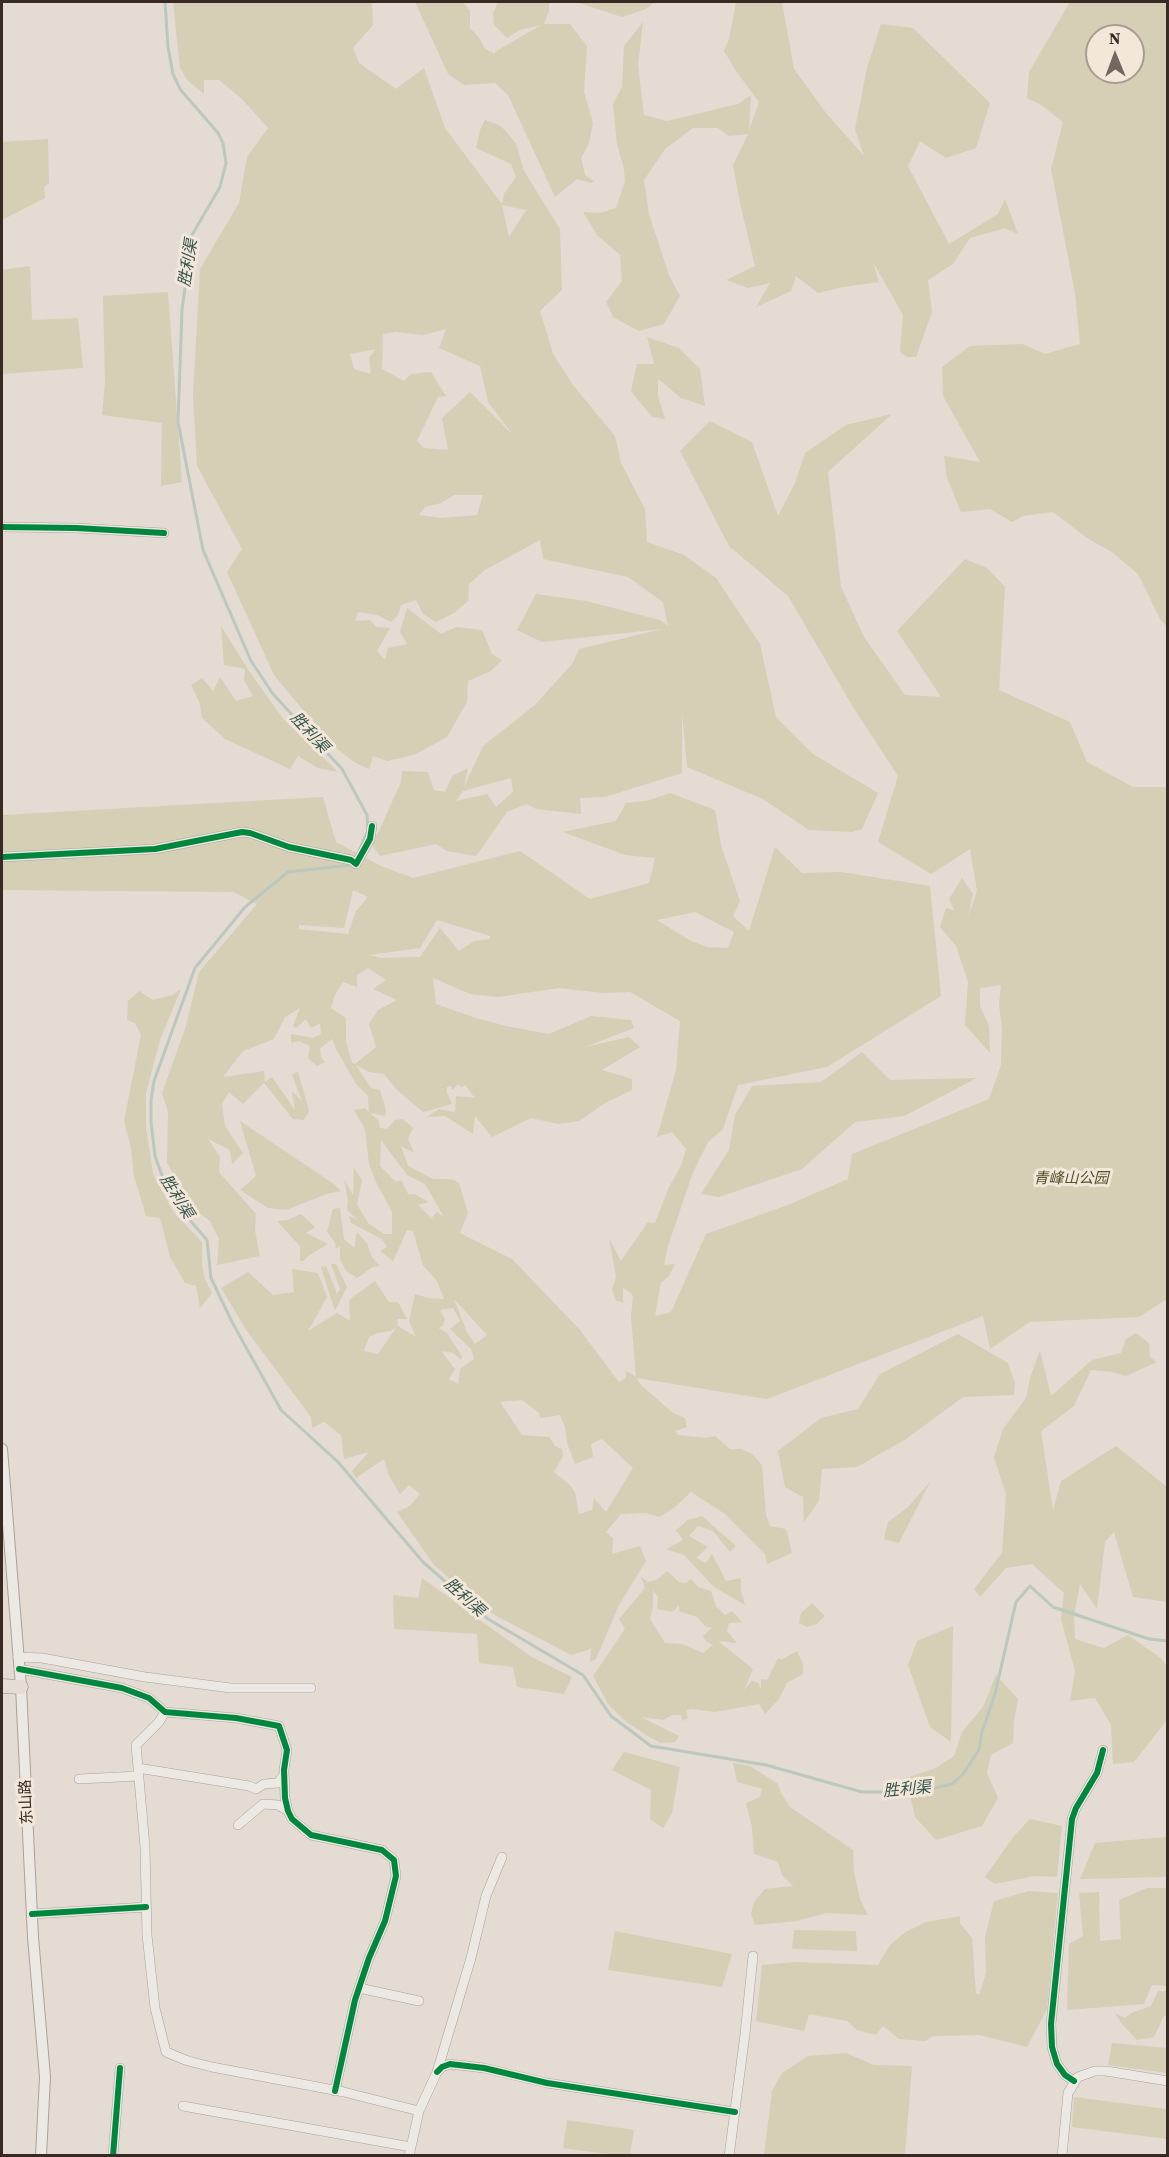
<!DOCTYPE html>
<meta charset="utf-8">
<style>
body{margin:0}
#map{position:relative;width:1169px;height:2157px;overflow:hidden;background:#e4dbd2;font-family:"Source Serif 4",serif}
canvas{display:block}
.frame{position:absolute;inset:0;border:3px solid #382923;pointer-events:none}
.north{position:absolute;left:1085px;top:24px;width:60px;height:60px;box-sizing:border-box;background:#f3e7da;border:2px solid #a89b91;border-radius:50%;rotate:359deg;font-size:16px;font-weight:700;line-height:24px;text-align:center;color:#382923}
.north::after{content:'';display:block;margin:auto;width:21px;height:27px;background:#746760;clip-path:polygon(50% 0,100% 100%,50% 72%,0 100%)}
</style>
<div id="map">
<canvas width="1169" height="2157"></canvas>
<div class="frame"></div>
<div class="north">N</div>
</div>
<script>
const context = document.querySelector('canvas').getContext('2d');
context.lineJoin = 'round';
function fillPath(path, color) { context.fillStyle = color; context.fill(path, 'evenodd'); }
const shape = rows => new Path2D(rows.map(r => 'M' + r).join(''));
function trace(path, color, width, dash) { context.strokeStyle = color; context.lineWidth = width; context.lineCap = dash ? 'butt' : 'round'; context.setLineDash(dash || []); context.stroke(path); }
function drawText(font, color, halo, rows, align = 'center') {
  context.font = font + ' "Source Serif 4","Noto Sans SC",serif'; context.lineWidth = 6; context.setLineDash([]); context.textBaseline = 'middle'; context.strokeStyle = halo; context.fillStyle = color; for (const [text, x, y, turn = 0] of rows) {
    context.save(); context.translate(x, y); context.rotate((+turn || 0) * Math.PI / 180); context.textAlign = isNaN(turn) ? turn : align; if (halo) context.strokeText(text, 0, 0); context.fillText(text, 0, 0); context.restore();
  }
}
fillPath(shape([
 [173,2,372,2,373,25,353,48,359,63,396,89,424,68,445,128,502,204,504,194,516,177,511,164,476,148,480,130,485,120,499,125,507,132,516,144,524,171,560,229,562,290,540,311,553,354,573,385,615,436,621,463,645,509,647,542,684,555,716,578,760,644,776,717,813,754,878,793,862,829,852,832,809,830,763,799,687,767,682,712,682,773,605,797,580,798,581,814,536,809,527,804,507,812,476,856,447,851,436,844,380,856,371,844,379,831,401,782,402,771,428,772,434,790,445,792,452,776,468,768,464,787,483,746,535,705,572,664,579,649,662,629,542,642,517,630,536,594,586,601,660,620,668,626,663,602,628,577,543,559,540,540,485,570,469,584,468,601,454,613,436,622,423,614,416,600,401,605,398,615,391,622,377,615,358,612,355,621,370,620,376,627,390,628,377,651,385,660,388,648,407,644,400,632,407,608,441,634,456,627,482,630,492,654,502,660,491,671,468,681,467,702,447,737,414,755,387,761,373,756,369,769,356,763,337,749,298,704,274,675,227,572,242,549,197,466,193,396,200,269,239,203,247,157,268,128,242,99,219,80,204,80,204,94,187,80,180,68],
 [502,205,526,210,509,237],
 [446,329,439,348,480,366,488,402,513,435,470,392,442,418,448,450,424,448,417,441,438,397,446,396,431,372,411,374,404,381,382,369,383,334,396,332,423,335],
 [376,349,369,358,371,374,354,369,350,354],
 [454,495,483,495,477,515,441,518,419,515,425,507,441,503],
 [511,778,513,792,496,807,487,794,456,801,463,791],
 [415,2,462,2,470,10,470,28,480,39,484,48,495,54,495,52,541,25,520,30,507,38,494,25,493,13,498,2,549,2,549,11,544,24,570,24,587,46,584,92,593,123,589,143,581,158,585,175,594,181,591,183,577,179,555,197,508,95,495,83,464,85,448,74],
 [576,2,655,2,646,9,622,17],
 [736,2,782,2,794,69,826,113,864,156,855,129,867,68,881,24,913,28,990,103,976,148,946,158,920,141,908,166,949,244,998,214,1005,199,1018,234,1005,228,970,238,953,264,928,280,932,312,916,357,907,357,900,352,903,315,873,262,879,282,843,287,818,293,796,276,791,291,756,307,770,283,748,288,726,280,755,266,740,203,733,165,748,134,729,136,718,128,693,128,665,149,644,180,649,214,669,275,680,296,664,324,639,331,613,317,606,302,622,281,620,255,597,235,583,212,600,213,616,208,625,181,624,169,617,144,613,104,622,87,624,46,643,22,638,66,644,115,667,121,738,104,751,95,749,130,759,102,736,71,724,51,729,39],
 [1070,2,1167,2,1167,627,1160,619,1138,574,1112,552,1087,538,1053,512,1023,516,1012,522,990,509,961,512,947,478,944,456,980,462,943,396,942,367,970,346,1022,344,1045,354,1080,344,1075,293,1051,169,1063,122,1041,105,1027,98,1029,72],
 [1097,36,1133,36,1133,72,1097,72],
 [48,139,49,183,44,187,45,198,2,220,2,142],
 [30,266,32,320,78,318,83,368,2,374,2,270],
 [168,292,182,482,161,486,162,423,102,415,105,384,103,296],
 [647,337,679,348,700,369,705,406,681,398,658,379,658,396,665,419,652,417,631,391,637,364,654,364],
 [892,414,828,472,841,587,864,637,905,695,941,697,897,631,965,559,987,568,1005,587,999,690,1070,722,1087,762,1133,787,1167,787,1167,1299,1139,1317,1030,1322,990,1349,983,1316,767,1399,636,1378,641,1385,673,1413,685,1418,687,1427,675,1431,678,1435,706,1438,715,1436,730,1449,741,1449,752,1454,762,1465,766,1515,770,1526,786,1529,792,1553,767,1564,765,1554,725,1514,691,1492,674,1508,659,1517,646,1513,621,1514,606,1532,613,1538,612,1554,640,1546,646,1561,619,1605,596,1659,590,1662,591,1649,571,1655,489,1612,434,1565,397,1512,410,1506,420,1494,409,1485,400,1494,389,1476,384,1459,356,1478,352,1471,369,1452,344,1459,341,1435,324,1422,312,1428,311,1417,247,1331,221,1288,248,1272,273,1295,294,1292,292,1269,318,1273,327,1297,308,1331,337,1313,350,1321,349,1300,375,1281,389,1302,398,1302,407,1319,397,1319,398,1326,416,1337,409,1321,415,1294,428,1298,444,1299,437,1281,423,1265,413,1231,407,1230,393,1261,380,1251,387,1247,382,1239,351,1223,349,1216,358,1220,347,1210,348,1200,344,1179,353,1195,354,1168,362,1180,357,1204,368,1223,384,1234,392,1234,392,1212,376,1182,369,1164,365,1129,354,1110,365,1108,369,1112,368,1096,356,1084,336,1049,332,1039,320,1048,321,1057,325,1062,317,1066,308,1058,310,1046,299,1041,291,1043,291,1034,313,1038,321,1034,320,1023,311,1028,306,1019,296,1028,293,1026,300,1008,285,1017,274,1039,243,1051,223,1077,264,1071,265,1082,272,1077,295,1110,292,1091,302,1101,292,1075,298,1071,309,1111,304,1120,293,1119,264,1083,243,1104,229,1092,222,1104,225,1126,243,1153,232,1164,230,1150,208,1139,220,1157,219,1172,256,1214,255,1231,260,1256,217,1265,219,1239,210,1221,195,1210,167,1163,168,1112,162,1093,186,1026,199,972,257,904,234,892,2,890,2,815,323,797,336,842,381,866,413,878,520,851,590,899,649,883,655,858,625,855,563,832,616,821,626,803,646,801,670,793,715,810,721,845,740,901,733,916,749,931,775,847,802,873,841,872,930,886,941,996,827,1067,738,1085,723,1129,708,1142,693,1172,667,1249,664,1265,675,1264,669,1276,661,1283,655,1316,671,1312,706,1234,788,1205,848,1179,852,1154,989,1099,1001,1065,1002,1029,999,1004,1001,985,980,988,980,1006,989,1026,990,1053,965,1025,968,982,956,946,940,927,946,908,954,910,949,899,962,878,973,894,968,917,977,891,970,849,931,874,878,842,898,776,853,707,788,596,729,546,680,451,710,421,752,442,778,516,795,483,805,453,846,425],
 [353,890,368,897,356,911,348,934,299,929,299,925,344,928],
 [695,912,734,932,728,948,707,947,691,941,657,920],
 [437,920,490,936,490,939,474,941,459,951,440,928,420,957,380,958,370,955,420,948],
 [368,968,386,980,373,989,397,1000,378,1010,369,1024,376,1047,355,1064,352,1063,346,1041,346,1018,331,1008,335,995,343,982,357,987,357,975],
 [433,978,470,994,498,997,559,988,603,993,630,992,680,1021,676,1070,657,1137,672,1132,686,1149,681,1166,669,1187,655,1223,648,1222,621,1261,609,1238,616,1277,612,1290,616,1301,623,1302,623,1288,631,1293,633,1297,631,1317,636,1377,626,1371,626,1378,619,1382,580,1330,512,1259,460,1233,468,1213,459,1183,451,1179,433,1179,408,1166,401,1146,414,1153,408,1139,413,1128,403,1119,395,1120,387,1129,380,1128,379,1121,370,1113,385,1116,386,1110,380,1090,371,1088,356,1065,369,1072,384,1074,397,1090,423,1112,452,1104,447,1093,447,1087,451,1086,452,1090,458,1085,462,1087,465,1085,475,1098,456,1096,455,1112,439,1109,427,1117,445,1116,473,1134,475,1116,492,1137,531,1118,558,1124,579,1121,605,1103,632,1090,632,1079,602,1070,640,1047,629,1037,585,1047,634,1028,631,1020,591,1016,549,1034,506,1026,476,1018,436,1004],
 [381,1140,407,1175,425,1184,444,1217,437,1212,432,1217,434,1218,432,1219,418,1205,429,1202,414,1194,408,1194,401,1180,396,1182,380,1166],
 [454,1299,487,1335,475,1344,467,1332],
 [453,1308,460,1321,450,1329,471,1349,474,1359,460,1369,458,1384,449,1379,455,1369,441,1351,453,1353,461,1360,462,1356,447,1333,438,1328,443,1326,445,1319,440,1310],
 [396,1328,378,1354,364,1351,369,1337,377,1333,390,1331],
 [522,1400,539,1413,541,1418,560,1415,565,1427,567,1443,575,1464,593,1457,591,1444,602,1439,633,1468,606,1512,594,1498,592,1510,579,1514,575,1492,569,1484,554,1472,563,1456,562,1449,555,1446,549,1437,522,1435,500,1402],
 [221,626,249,671,284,720,338,772,318,768,298,756,290,769,225,739,202,718,200,704,191,685,202,678,213,691,220,677,236,701,253,696,244,680,245,669,224,665],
 [181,989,160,1040,146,1093,146,1127,153,1174,174,1213,202,1242,202,1266,205,1279,212,1293,200,1308,196,1286,185,1283,170,1257,160,1218,146,1216,134,1176,131,1148,124,1121,141,1035,135,1023,127,1020,128,1001,139,991,153,1000,173,995],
 [862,1052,890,1080,977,1078,904,1116,855,1122,802,1169,719,1197,701,1194,729,1150,735,1115,752,1086,821,1082],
 [240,1121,334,1184,341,1191,327,1194,286,1210,268,1208,240,1190,256,1176],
 [340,1208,344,1239,354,1248,357,1232,367,1243,371,1256,380,1266,373,1267,357,1278,346,1271,340,1260,340,1246,336,1249,335,1242,327,1232,333,1209],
 [301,1214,315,1227,306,1233,328,1244,308,1256,304,1261,300,1261,300,1246,277,1221,288,1220],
 [331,1264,336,1264,347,1287,335,1311,321,1267,326,1266,337,1294,340,1289],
 [1136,1333,1149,1343,1150,1357,1157,1362,1126,1376,1112,1372,1091,1370,1074,1406,1041,1431,1053,1510,1061,1481,1116,1446,1167,1487,1167,1602,1133,1597,1114,1532,1105,1542,1097,1609,1080,1584,1074,1616,1075,1639,1104,1648,1128,1635,1162,1659,1167,1667,1167,1720,1134,1762,1113,1764,1111,1725,1095,1698,1070,1701,1075,1671,1061,1619,1064,1593,1032,1564,1006,1568,980,1597,974,1589,1002,1553,1006,1494,994,1457,1003,1429,1026,1398,1030,1378,1040,1350,1051,1396,1092,1360,1121,1353,1126,1339],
 [958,1334,1008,1363,1015,1383,1014,1395,963,1397,906,1439,857,1467,822,1469,819,1501,804,1522,803,1497,785,1487,778,1451,821,1418,858,1409,880,1374],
 [930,1482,899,1543,884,1539,888,1522,908,1507],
 [702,1516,736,1546,730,1552,713,1531,698,1526,689,1536,708,1547,696,1558,706,1563,712,1554,726,1581,741,1578,741,1590,745,1605,714,1587,684,1555,666,1549,683,1540,676,1530,688,1520],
 [667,1571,679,1582,686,1583,691,1579,698,1587,711,1591,716,1606,725,1615,732,1611,742,1622,729,1623,727,1631,737,1643,718,1641,753,1669,744,1690,752,1681,758,1683,761,1689,761,1679,767,1680,778,1658,781,1660,797,1651,803,1664,803,1674,787,1683,779,1699,765,1714,759,1704,715,1712,693,1709,686,1710,688,1718,682,1721,681,1715,672,1715,663,1720,641,1717,679,1736,675,1742,661,1743,649,1737,624,1720,608,1704,593,1676,625,1629,619,1619,645,1588,641,1577,648,1582,658,1579],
 [653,1590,658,1597,657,1609,672,1612,679,1605,679,1611,697,1617,705,1626,712,1628,703,1636,706,1641,713,1645,703,1653,682,1644,665,1643,650,1619,653,1606],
 [422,1578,530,1656,572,1677,564,1694,517,1687,513,1667,479,1663,477,1634,394,1629,393,1595,418,1598],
 [812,1603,825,1616,817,1624,807,1627,799,1623,801,1613],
 [953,1626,951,1742,930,1727,908,1665,917,1641],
 [996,1675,1018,1699,1014,1721,1013,1743,991,1755,987,1773,998,1798,982,1826,936,1840,915,1817,906,1778,936,1768,954,1756,962,1732,983,1707],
 [624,1752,680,1767,672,1813,663,1828,650,1819,651,1790,612,1770],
 [733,1763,750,1766,778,1784,781,1793,790,1807,853,1850,854,1872,860,1899,868,1915,826,1913,797,1921,755,1925,751,1914,754,1902,765,1889,793,1886,782,1875,778,1862,754,1854,752,1827,746,1803,760,1797,762,1789,737,1782],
 [1030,1819,1062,1826,1057,1877,1034,1876,995,1884,985,1877,1014,1836],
 [1167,1837,1167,1877,1080,1879,1095,1843],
 [1147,1888,1167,1888,1167,1986,1152,1985,1144,2004,1067,2010,1069,1944,1083,1936,1079,1893,1099,1892,1100,1941,1121,1939,1119,1900],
 [1029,1891,1058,1893,1047,2009,1027,2047,979,2035,933,2036,925,2041,899,2039,883,2026,876,2035,857,2030,847,2021,809,2014,804,2031,756,2021,762,1965,796,1962,878,1965,890,1945,904,1933,926,1922,960,1916,960,1923,972,1938,976,1993,979,1995,986,1973,985,1937,994,1901],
 [794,1930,856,1931,857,1951,792,1949],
 [615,1931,732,1954,722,1987,608,1970],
 [1158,1991,1167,1991,1167,2016,1164,2016,1154,2037,1137,2040,1122,2024,1115,2013,1125,2018,1131,2013,1151,2006],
 [1112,2043,1167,2048,1167,2073,1108,2065],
 [846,2053,874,2065,912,2066,905,2155,764,2155,772,2091,782,2073,808,2056],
 [1074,2097,1167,2109,1167,2139,1072,2127],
 [567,2120,634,2130,630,2155,614,2155,563,2148]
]), '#d5cfb6');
trace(shape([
 [165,2,168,47,173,74,180,89,218,133,223,143,226,163,220,187,192,235,182,310,178,422,203,550,251,661,273,694,342,769,367,815,368,830,360,849],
 [353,862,350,865,288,872,245,907,195,968,154,1081,151,1100,151,1122,155,1156,164,1181,183,1212,207,1240,211,1278,232,1322,281,1410,338,1462,423,1562,488,1619,583,1675,611,1716,651,1746,766,1765,862,1792,917,1792,952,1784,963,1774,979,1750,982,1732,995,1694,1016,1602,1030,1586,1053,1607,1149,1639,1168,1641]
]), '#bcc8be', 3);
const minor = shape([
 [2,527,76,528,164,533],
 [2,857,155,849,242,832,250,833,289,847,351,860,356,864,370,839,372,826],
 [18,1657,42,1658,145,1677,231,1688,311,1688],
 [19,1669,122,1688,149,1698,165,1712,236,1718,279,1726,287,1750,284,1770,285,1798,288,1811,292,1819,311,1835,382,1850,394,1860,396,1876,385,1921,369,1958,355,2000,335,2091],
 [165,1712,159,1722,136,1745,145,1847,147,1935,155,2008,166,2052,188,2061,212,2067,344,2092,419,2111],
 [138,1768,249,1786,256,1789,264,1784,278,1783,284,1774],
 [79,1779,139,1776],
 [238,1825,263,1804,278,1805,288,1811],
 [32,1914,146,1907],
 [359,1988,419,2001],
 [437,2072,442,2067,450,2064,484,2068,547,2083,735,2112],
 [1074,2081,1065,2075,1057,2064,1052,2047,1051,2024,1072,1819,1076,1808,1097,1773,1103,1750],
 [183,2106,411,2147],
 [113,2156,120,2068],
 [409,2156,419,2111,437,2072,471,1958,486,1896,502,1857],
 [729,2156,745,2034,753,1956],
 [1062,2156,1068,2093,1078,2077,1095,2071,1106,2071,1168,2081]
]);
const tertiary = shape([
 [2,1449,21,1687,33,1937,45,2077,41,2156]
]);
const primary = shape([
 [2,1686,21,1687]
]);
trace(minor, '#aaa19a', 10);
trace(tertiary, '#aaa19a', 12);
trace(primary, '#8f8781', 15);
trace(minor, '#ece8e3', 9);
trace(tertiary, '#ece8e3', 10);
trace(primary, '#e4dcd5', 14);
trace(shape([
 [2,527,76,528,164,533],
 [2,857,155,849,242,832,250,833,289,847,351,860,356,864,370,839,372,826],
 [19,1669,122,1688,149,1698,165,1712,236,1718,279,1726,287,1750,284,1770,285,1798,288,1811,292,1819,311,1835,382,1850,394,1860,396,1876,385,1921,369,1958,355,2000,335,2091],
 [32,1914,146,1907],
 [437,2072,442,2067,450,2064,484,2068,547,2083,735,2112],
 [1074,2081,1065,2075,1057,2064,1052,2047,1051,2024,1072,1819,1076,1808,1097,1773,1103,1750],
 [113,2156,120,2068]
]), '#00873e', 6);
drawText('italic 15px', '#51532b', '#f3e7da', [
 ["青峰山公园",1071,1179]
]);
drawText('15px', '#382923', '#f3e7da', [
 ["东山路",27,1802,-93]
]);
drawText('italic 16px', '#34564d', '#f3e7da', [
 ["胜利渠",189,263,-81],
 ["胜利渠",309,733,47],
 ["胜利渠",176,1197,58],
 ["胜利渠",464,1598,42],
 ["胜利渠",907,1790,-5]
]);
</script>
